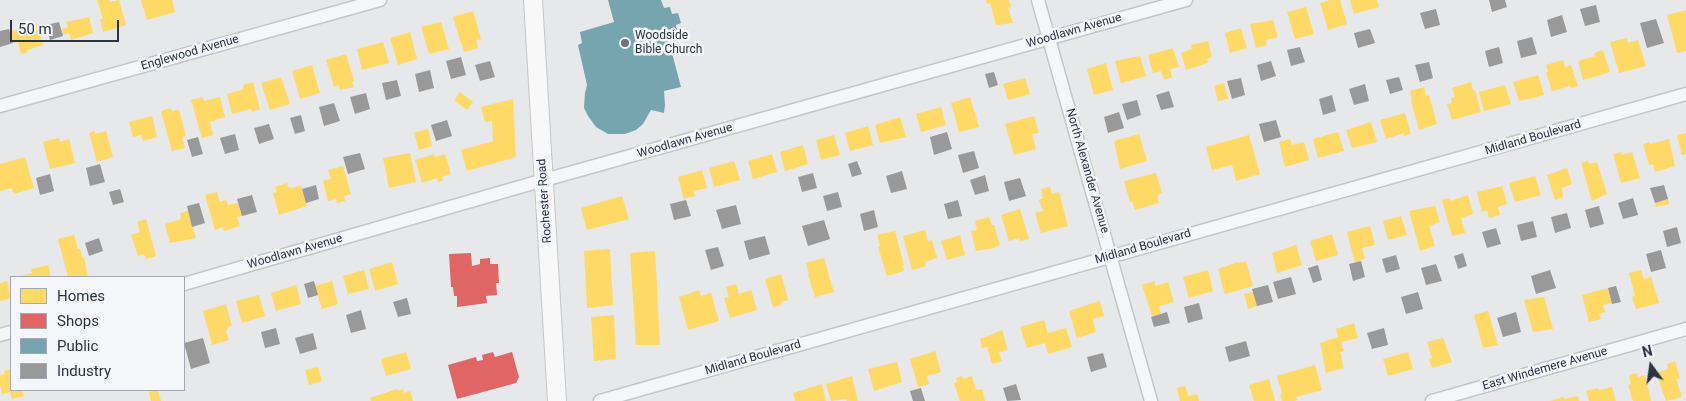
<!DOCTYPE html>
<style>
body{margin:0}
#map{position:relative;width:1686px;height:401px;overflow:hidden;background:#e6e8ea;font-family:Roboto,sans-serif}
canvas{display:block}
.legend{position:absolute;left:10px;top:276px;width:175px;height:115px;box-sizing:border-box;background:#f4f6f9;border:1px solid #a4a8b1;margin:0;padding:6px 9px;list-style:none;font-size:15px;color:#2b3445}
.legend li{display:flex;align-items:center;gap:10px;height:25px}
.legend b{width:25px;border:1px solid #a4a8b1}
.north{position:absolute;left:1626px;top:341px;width:50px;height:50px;-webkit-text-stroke:4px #f4f6f9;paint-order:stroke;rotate:346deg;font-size:14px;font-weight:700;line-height:20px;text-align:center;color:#2b3445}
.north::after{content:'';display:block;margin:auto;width:18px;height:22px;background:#2b3445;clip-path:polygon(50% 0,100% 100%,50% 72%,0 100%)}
.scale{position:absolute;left:10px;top:20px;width:109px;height:22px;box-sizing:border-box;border:2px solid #2b3445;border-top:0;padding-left:6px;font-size:15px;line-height:18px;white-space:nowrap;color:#2b3445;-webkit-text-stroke:4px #f4f6f9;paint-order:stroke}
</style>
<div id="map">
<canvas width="1686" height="401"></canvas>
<ul class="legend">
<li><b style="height:14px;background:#ffd966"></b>Homes</li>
<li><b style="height:14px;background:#e06666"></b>Shops</li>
<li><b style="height:14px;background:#76a5af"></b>Public</li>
<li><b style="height:14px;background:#999"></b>Industry</li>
</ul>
<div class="north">N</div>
<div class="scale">50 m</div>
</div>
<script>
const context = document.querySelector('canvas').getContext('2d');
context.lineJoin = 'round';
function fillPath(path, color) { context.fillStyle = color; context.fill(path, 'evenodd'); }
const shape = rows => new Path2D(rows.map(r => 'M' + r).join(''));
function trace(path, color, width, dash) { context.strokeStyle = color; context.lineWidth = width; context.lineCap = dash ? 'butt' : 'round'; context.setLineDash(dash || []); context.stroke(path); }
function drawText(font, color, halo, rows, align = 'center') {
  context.font = font + ' Roboto,sans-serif'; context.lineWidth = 5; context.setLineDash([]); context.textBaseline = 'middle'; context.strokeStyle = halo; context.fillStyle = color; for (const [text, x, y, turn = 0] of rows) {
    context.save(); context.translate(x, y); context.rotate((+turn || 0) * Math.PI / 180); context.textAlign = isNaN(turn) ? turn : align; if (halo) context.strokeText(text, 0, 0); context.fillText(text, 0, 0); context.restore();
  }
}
fillPath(shape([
 [97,0,109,0,109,2,119,0,126,25,103,32,100,19,103,19],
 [141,0,172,0,175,12,147,20],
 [986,0,1009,0,1011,7,1008,8,1013,23,996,25,990,3,987,4],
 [1330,0,1340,0,1347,24,1328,30,1320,3],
 [1350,0,1377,0,1379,7,1354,14],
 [1306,7,1314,34,1295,39,1287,12],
 [1686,10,1686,51,1677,53,1667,15],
 [473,11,481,39,476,40,478,48,464,52,462,44,461,44,453,17],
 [89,17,93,33,71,40,69,33,63,35,62,29,68,27,66,22],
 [1273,20,1278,37,1266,40,1267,45,1256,48,1250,24],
 [441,22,449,49,429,54,421,27],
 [37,26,43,45,27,50,28,52,21,54,18,42,13,43,9,31,15,30,15,32],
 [1241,28,1247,48,1230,53,1225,33],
 [410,32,417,59,398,65,390,38],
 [1627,38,1628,43,1638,40,1646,66,1619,73,1610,42],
 [1208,41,1212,57,1207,59,1208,63,1186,70,1181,53,1192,49,1191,45],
 [383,42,389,63,362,70,357,49],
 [1173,48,1179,67,1170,69,1172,77,1164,80,1161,71,1153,73,1148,55],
 [1603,50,1610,72,1583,80,1578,61,1595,56,1594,53],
 [346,54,354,81,352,82,354,87,340,90,339,85,334,87,326,60],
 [1140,56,1146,76,1121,83,1115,61],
 [1563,60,1565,67,1571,65,1578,86,1571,88,1570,86,1552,91,1546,72,1548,72,1546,65],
 [1106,63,1113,90,1094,95,1087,69],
 [312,65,320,93,300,99,292,71],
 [1538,75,1544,95,1519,101,1513,82],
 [281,77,290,104,270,110,261,83],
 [1025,78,1030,94,1008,100,1003,84],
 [253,82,260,109,252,112,251,109,232,114,227,94,244,89,243,85],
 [1471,82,1473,91,1475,90,1481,112,1452,120,1447,104,1452,103,1451,98,1455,97,1452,88],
 [1224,83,1228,99,1218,101,1214,86],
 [1505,85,1511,104,1484,111,1479,92],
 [1424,87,1426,96,1429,95,1437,124,1419,130,1411,101,1412,100,1410,91],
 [460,92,473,102,467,110,454,100],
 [202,97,204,101,220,97,225,117,210,122,213,135,202,138,191,100],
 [970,97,979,127,959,132,951,103],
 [513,99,516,157,467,171,461,150,493,141,492,121,485,122,481,107],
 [941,107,946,125,921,132,916,114],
 [171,108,172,111,179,110,186,136,182,137,185,148,172,151,161,111],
 [1405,113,1411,134,1404,136,1404,133,1386,139,1380,120],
 [152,116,157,137,143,141,141,135,133,137,129,122],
 [1034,116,1039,133,1032,134,1036,149,1014,155,1005,124],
 [900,117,906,137,880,143,875,125],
 [1371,122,1377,142,1352,148,1346,130],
 [868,126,873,145,850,151,845,133],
 [428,129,432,146,419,150,414,133],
 [95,131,95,134,106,131,113,157,97,162,89,133],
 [1338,132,1344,151,1318,158,1313,139],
 [1686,133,1686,154,1682,155,1677,135],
 [1139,134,1147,161,1120,169,1114,141],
 [834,135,840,155,821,160,816,140],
 [1249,135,1260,174,1236,181,1232,165,1212,170,1206,147],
 [59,138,60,142,69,139,75,163,50,169,43,142],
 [1290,139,1292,145,1304,142,1309,160,1285,167,1279,142],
 [1669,139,1675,166,1655,172,1653,164,1649,165,1643,144,1649,142,1650,144],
 [803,145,808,164,785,171,780,152],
 [1621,152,1622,155,1632,152,1640,178,1621,183,1613,154],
 [410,153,416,182,389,188,383,158],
 [434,154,435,157,445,154,451,174,442,177,443,180,438,182,437,178,422,183,415,160],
 [772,154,777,172,753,179,748,161],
 [25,157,34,188,14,194,12,188,0,191,0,164],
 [734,161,740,180,714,187,709,168],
 [1588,161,1589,164,1597,162,1607,194,1592,201,1581,163],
 [343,166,351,194,344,196,345,201,337,203,336,199,328,201,323,181,331,179,328,170],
 [1567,168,1572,184,1562,188,1563,197,1555,200,1547,175],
 [702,170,707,188,694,191,695,196,684,199,678,177],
 [1156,173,1162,193,1157,195,1159,203,1135,210,1132,201,1130,202,1124,181],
 [1535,176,1541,195,1515,202,1509,183],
 [287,183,288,187,292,188,301,185,307,206,279,215,273,193,277,192,275,187],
 [1502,186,1507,204,1498,207,1500,215,1489,218,1487,210,1482,212,1477,192],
 [1050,187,1052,194,1059,192,1068,226,1041,233,1035,213,1043,211,1039,200,1043,198,1041,189],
 [217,192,220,202,226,200,228,205,238,203,242,216,237,217,240,226,224,231,223,227,215,230,205,195],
 [1468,195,1473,214,1461,218,1465,233,1452,236,1442,200,1449,198,1450,201],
 [622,196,629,219,587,230,581,208],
 [1668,199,1669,204,1656,207,1655,203],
 [1435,206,1440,222,1429,226,1435,246,1420,251,1409,211],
 [1020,209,1029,239,1020,241,1019,238,1009,241,1001,215],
 [188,211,196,238,170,243,165,224,181,219,180,213],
 [1401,216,1407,235,1388,240,1383,221],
 [989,217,992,225,994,225,1000,245,994,248,976,251,971,231,977,230,975,221],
 [146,219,156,256,146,259,144,254,138,256,131,235,140,232,137,222],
 [1370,226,1375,245,1362,248,1365,258,1355,263,1347,232],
 [925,230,928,241,932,240,937,258,925,262,926,266,912,270,903,236],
 [895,231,904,265,903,265,904,271,887,276,878,247,880,246,877,235],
 [1332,234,1338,255,1316,261,1310,241],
 [74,235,78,249,80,249,83,258,84,257,88,276,68,277,58,239],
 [960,235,965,255,947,260,941,241],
 [1296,245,1302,265,1277,273,1272,253],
 [610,249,613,305,587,308,584,251],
 [655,251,660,345,636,345,630,253],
 [824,258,834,292,815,297,808,275,809,274,806,263],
 [1246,261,1253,286,1225,294,1218,269,1238,262,1239,263],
 [392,262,398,284,375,291,369,269],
 [48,265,51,277,17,277,32,273,31,269],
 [364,270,369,289,348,294,343,276],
 [1208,270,1213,291,1189,298,1183,277],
 [1641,270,1644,279,1651,277,1659,303,1636,309,1632,297,1635,296,1629,273],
 [781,274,788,300,781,302,781,305,773,307,765,279],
 [7,281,11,298,0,301,0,283],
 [332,281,338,304,322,309,315,286],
 [1154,281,1156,286,1168,282,1174,302,1159,306,1161,314,1152,316,1142,285],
 [736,284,739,294,751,290,757,310,730,318,724,298,729,297,726,287],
 [296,285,301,304,276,311,271,293],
 [1608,288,1612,303,1603,305,1605,312,1599,314,1601,319,1589,322,1582,295],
 [699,290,701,296,711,293,719,321,688,330,679,297],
 [1253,292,1257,306,1248,309,1244,294],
 [259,295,265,316,242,323,236,301],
 [1544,297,1553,329,1533,332,1524,300],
 [1099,301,1100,302,1104,316,1093,319,1096,332,1077,338,1069,311],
 [226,304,232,326,229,326,226,331,229,340,212,345,203,311],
 [1488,311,1498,345,1483,348,1474,315],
 [614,315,616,359,594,361,591,317],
 [1044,320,1048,333,1066,328,1072,347,1048,354,1045,343,1027,348,1020,327],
 [1354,323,1358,338,1341,342,1344,351,1340,352,1342,357,1341,357,1344,368,1326,373,1320,343,1338,337,1336,329],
 [1002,330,1008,350,999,352,1002,361,992,364,987,347,982,348,980,339],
 [1443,338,1452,362,1432,368,1429,359,1432,358,1427,342],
 [935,351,941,372,927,376,929,384,918,387,910,359],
 [406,352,411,369,386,376,381,359],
 [1408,352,1413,369,1388,376,1383,359],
 [1675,361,1680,378,1676,379,1682,397,1666,401,1656,373,1668,369,1667,364],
 [897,362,902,382,874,391,868,369],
 [1315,365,1322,390,1296,397,1297,400,1295,401,1282,401,1280,395,1282,394,1277,376],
 [318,367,322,381,309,385,305,370],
 [11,369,11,390,22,390,24,396,12,399,10,392,2,394,0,385,0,375,5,374,4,371],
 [1637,373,1638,377,1645,375,1651,401,1633,401,1628,385,1631,384,1629,375],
 [852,376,858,401,847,401,846,399,831,401,826,384],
 [962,376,963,379,972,376,976,390,982,389,985,401,960,401,954,383,957,382,956,378],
 [1269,379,1275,401,1254,401,1249,385],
 [822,384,826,401,795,401,793,393],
 [1185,386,1188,396,1197,394,1199,401,1180,401,1177,388],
 [1612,387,1616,401,1589,401,1586,391,1598,388,1599,390],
 [397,389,398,391,403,389,404,393,410,391,413,401,371,401,370,398],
 [158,390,161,401,151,401,149,392],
 [1578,396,1579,401,1550,401,1564,397,1564,399]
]), '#ffd966');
fillPath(shape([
 [471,253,472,266,480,264,480,259,490,258,490,264,498,264,499,283,496,283,497,295,486,296,487,303,457,307,457,296,454,296,453,287,451,287,449,254],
 [493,352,495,357,512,352,519,377,516,383,457,399,448,365,476,357,477,361,483,360,482,355]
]), '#e06666');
fillPath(shape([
 [608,0,661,0,664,8,670,7,672,14,678,13,681,23,676,25,678,35,668,38,681,87,664,91,665,105,664,113,651,110,643,124,636,130,625,134,608,134,596,127,588,116,584,108,585,93,587,85,578,45,582,43,580,32,614,22]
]), '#76a5af');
fillPath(shape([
 [1489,0,1505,0,1507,7,1492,12],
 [1596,5,1600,22,1585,26,1580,9],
 [1436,9,1440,25,1425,29,1420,13],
 [1562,15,1567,32,1551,37,1547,20],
 [1656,19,1664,43,1647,48,1640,23],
 [59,22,63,36,50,40,46,25],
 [9,29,13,43,0,47,0,31],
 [1370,29,1375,43,1358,48,1354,33],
 [1532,37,1537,54,1521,58,1517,41],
 [1300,47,1305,62,1291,66,1287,50],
 [1499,47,1503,63,1489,67,1485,51],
 [461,57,466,75,451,79,446,61],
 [490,61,495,77,480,81,475,65],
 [1271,61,1276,76,1261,81,1257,65],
 [1429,62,1433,78,1420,82,1415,65],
 [430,70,434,88,419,92,415,74],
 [994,72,998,85,989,88,985,74],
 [1399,77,1403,90,1390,94,1386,80],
 [1241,78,1245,95,1232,99,1227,81],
 [397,80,401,96,386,100,382,83],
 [1365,84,1369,101,1354,105,1349,89],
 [1169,91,1174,107,1161,110,1156,95],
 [366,93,370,109,355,114,350,97],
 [1332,95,1336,111,1323,115,1319,99],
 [1137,100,1141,115,1127,120,1122,104],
 [334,103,340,121,324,126,319,107],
 [1119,112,1124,128,1108,133,1104,117],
 [301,115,305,131,295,134,290,118],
 [447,120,452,136,436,141,431,125],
 [1276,120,1281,137,1264,142,1259,124],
 [269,124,274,139,259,144,254,128],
 [947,132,952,149,934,155,930,137],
 [235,134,239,150,225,154,220,138],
 [198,137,203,154,192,157,187,140],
 [974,151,979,168,963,173,958,155],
 [360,153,365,169,348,174,343,157],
 [857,161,862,174,852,177,848,164],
 [100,164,105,182,90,186,86,168],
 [902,171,907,189,891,193,886,176],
 [813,173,817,188,802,192,798,177],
 [50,174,54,191,40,195,36,178],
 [985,175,989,191,975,195,970,180],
 [1020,178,1026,196,1009,201,1004,182],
 [316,185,319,199,306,203,302,189],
 [1664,185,1668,199,1655,203,1650,188],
 [120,189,124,202,113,205,109,192],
 [838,192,842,207,827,211,823,196],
 [252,195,257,212,242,216,237,199],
 [1633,198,1638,215,1623,219,1618,203],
 [686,200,691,216,674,220,670,204],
 [958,200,962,216,948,219,944,204],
 [199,203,205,223,192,227,187,206],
 [736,205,741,224,722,229,716,210],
 [1599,206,1604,224,1590,228,1585,210],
 [874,210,878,227,864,231,860,214],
 [1567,213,1571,228,1555,233,1551,217],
 [824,220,830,239,808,246,802,226],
 [1533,221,1537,237,1521,241,1517,225],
 [1677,227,1681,243,1667,247,1663,231],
 [1496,228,1501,244,1487,248,1482,232],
 [765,236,770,254,749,260,744,241],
 [99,238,103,251,89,256,85,243],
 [718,247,724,266,711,270,705,250],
 [1661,250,1666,268,1651,272,1646,254],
 [1463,253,1467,266,1458,269,1454,256],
 [1396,255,1400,269,1386,273,1382,259],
 [1361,261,1365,277,1353,281,1349,264],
 [1436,264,1442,281,1426,285,1421,268],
 [1318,265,1322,280,1313,283,1308,268],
 [1550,270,1556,288,1536,294,1531,276],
 [1291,277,1296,294,1278,299,1273,282],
 [314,281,318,295,308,298,304,284],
 [1268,285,1273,302,1257,306,1252,289],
 [1616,286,1621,302,1612,304,1608,288],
 [1418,292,1423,309,1406,314,1401,297],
 [407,298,411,314,398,317,393,302],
 [1199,303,1203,319,1188,323,1184,307],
 [361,310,366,329,351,333,346,315],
 [1167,312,1170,323,1154,327,1151,317],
 [1516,312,1521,332,1503,337,1497,318],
 [276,328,280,344,265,348,261,332],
 [1384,328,1388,345,1372,349,1367,333],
 [313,333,317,349,300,354,295,338],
 [203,338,210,363,191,369,184,343],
 [1246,341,1250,356,1229,362,1225,347],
 [1103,353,1107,367,1091,372,1087,357],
 [1016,384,1021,400,1007,401,1003,388],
 [921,388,925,401,913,401,910,391]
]), '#999');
const street = shape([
 [1038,0,1151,401],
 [0,106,380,0],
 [184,284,523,186,1186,0],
 [0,335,11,332],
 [600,401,1686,94],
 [1432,401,1686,329]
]);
const secondary = shape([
 [533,0,557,401]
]);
trace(street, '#c4c6c8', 15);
trace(secondary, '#c4c6c8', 20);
trace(street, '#f5f6f7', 12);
trace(secondary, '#f8f8f8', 18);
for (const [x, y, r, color] of [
 [625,43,5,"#6c737f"]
]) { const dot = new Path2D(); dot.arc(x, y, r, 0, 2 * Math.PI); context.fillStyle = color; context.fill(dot); trace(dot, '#f4f6f9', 2); }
drawText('12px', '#2b3445', '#f4f6f9', [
 ["Woodlawn Avenue",1074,31,-16],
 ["Englewood Avenue",190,53,-16],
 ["Midland Boulevard",1533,138,-16],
 ["Woodlawn Avenue",685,141,-16],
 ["North Alexander Avenue",1087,171,74],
 ["Rochester Road",545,201,-94],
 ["Midland Boulevard",1143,247,-16],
 ["Woodlawn Avenue",295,252,-16],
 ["Midland Boulevard",753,358,-16],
 ["East Windemere Avenue",1545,369,-16]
]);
drawText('12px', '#2b3445', '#f4f6f9', [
 ["Woodside",635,36],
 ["Bible Church",635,50]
], 'left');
</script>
